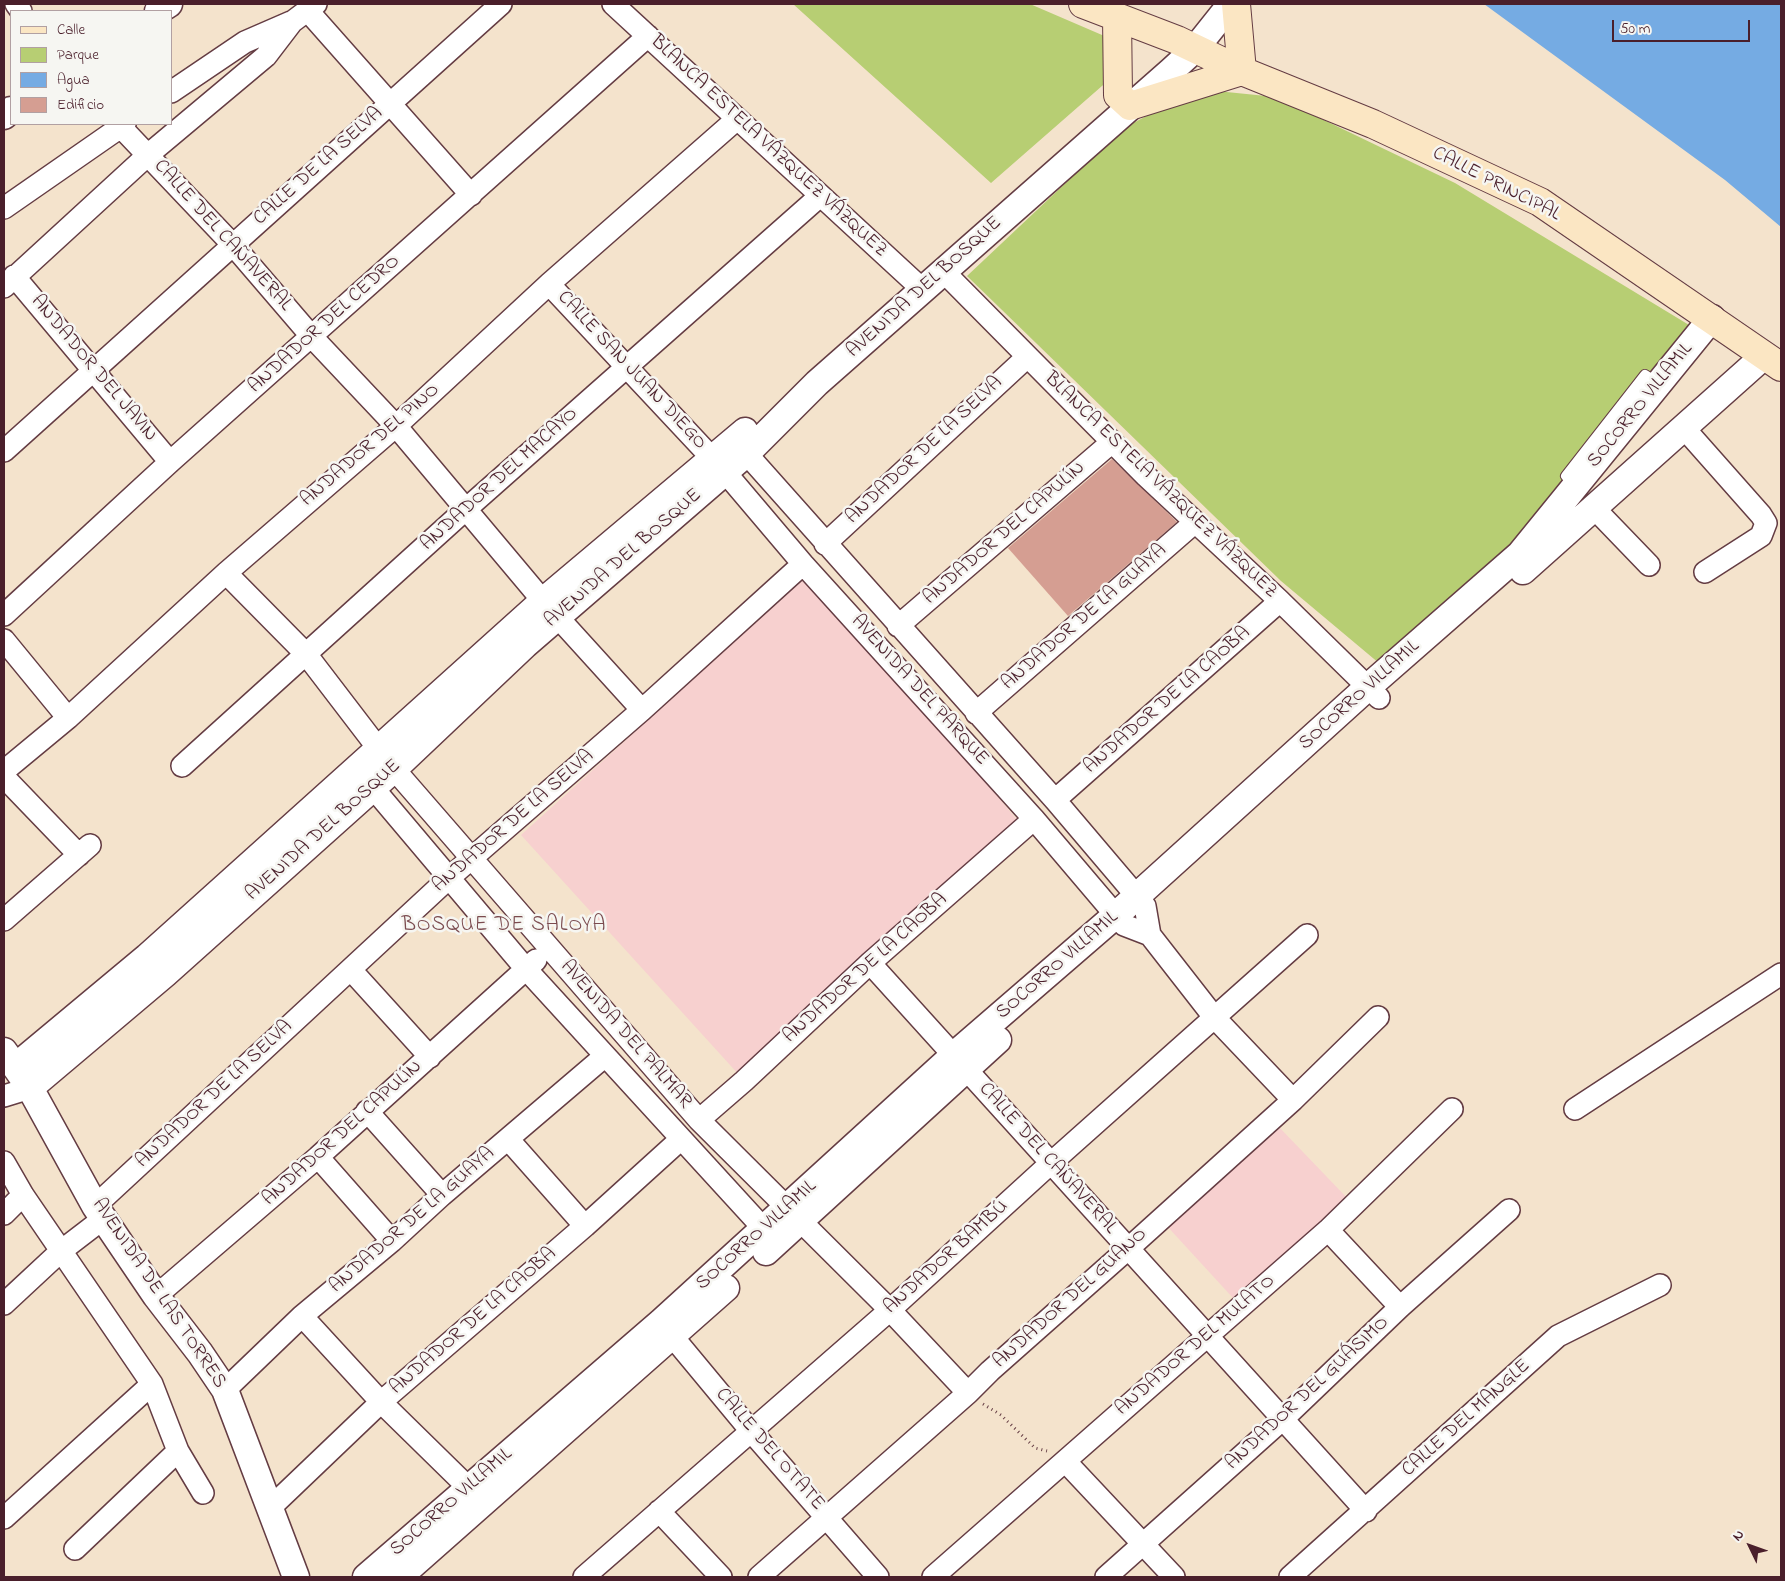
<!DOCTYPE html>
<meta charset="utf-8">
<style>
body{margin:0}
#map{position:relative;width:1785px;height:1581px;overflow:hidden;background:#f4e3cc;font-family:"Indie Flower",sans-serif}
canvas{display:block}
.frame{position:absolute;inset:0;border:5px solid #4a1f2b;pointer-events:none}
.legend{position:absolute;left:10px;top:10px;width:162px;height:115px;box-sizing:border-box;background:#f6f6f2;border:1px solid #b1a0a2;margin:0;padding:6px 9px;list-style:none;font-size:15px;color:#4a1f2b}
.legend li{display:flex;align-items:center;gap:10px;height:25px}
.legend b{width:25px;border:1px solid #b1a0a2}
.north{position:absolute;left:1725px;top:1521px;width:50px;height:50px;-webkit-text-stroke:4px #f6f6f2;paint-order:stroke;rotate:312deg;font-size:14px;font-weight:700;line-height:20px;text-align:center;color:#4a1f2b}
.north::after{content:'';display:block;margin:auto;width:18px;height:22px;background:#4a1f2b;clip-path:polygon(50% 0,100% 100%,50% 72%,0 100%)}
.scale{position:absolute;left:1612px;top:20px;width:138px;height:22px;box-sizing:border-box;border:2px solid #4a1f2b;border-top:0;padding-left:6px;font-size:15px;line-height:18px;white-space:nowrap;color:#4a1f2b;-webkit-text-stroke:4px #f6f6f2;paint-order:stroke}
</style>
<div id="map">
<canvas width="1785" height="1581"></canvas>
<div class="frame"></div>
<ul class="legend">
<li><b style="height:6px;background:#fbe6c3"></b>Calle</li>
<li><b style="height:14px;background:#b7ce73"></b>Parque</li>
<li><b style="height:14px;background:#75abe3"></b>Agua</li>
<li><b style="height:14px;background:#d59e92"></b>Edificio</li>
</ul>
<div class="north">N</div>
<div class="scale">50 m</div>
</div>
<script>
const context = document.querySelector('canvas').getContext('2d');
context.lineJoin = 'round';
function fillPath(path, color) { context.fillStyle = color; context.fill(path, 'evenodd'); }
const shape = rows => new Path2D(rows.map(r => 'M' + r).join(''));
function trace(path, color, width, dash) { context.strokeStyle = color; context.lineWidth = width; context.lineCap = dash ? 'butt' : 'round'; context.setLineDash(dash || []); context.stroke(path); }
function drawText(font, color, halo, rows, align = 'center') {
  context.font = font + ' "Indie Flower",sans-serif'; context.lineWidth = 5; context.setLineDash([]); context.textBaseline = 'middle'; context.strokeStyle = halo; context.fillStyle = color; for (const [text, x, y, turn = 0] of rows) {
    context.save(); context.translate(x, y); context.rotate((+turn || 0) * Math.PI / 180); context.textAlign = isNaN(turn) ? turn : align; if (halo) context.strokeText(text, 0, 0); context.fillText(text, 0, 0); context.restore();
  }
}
fillPath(shape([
 [804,579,940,728,1019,822,740,1076,521,835],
 [1279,1127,1350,1201,1233,1298,1166,1225]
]), '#f7d0cf');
fillPath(shape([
 [793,4,1030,4,1109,38,1110,79,991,183],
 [1197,89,1276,97,1455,183,1694,328,1505,553,1380,664,1281,581,967,276,1124,128]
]), '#b7ce73');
fillPath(shape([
 [1484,4,1781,4,1781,227,1725,180]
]), '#75abe3');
fillPath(shape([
 [1112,459,1177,522,1068,616,1008,548]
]), '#d59e92');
const service = shape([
 [1575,486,1566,476,1645,375,1659,384]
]);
const minor = shape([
 [16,4,21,11],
 [613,4,922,289],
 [308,11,471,195],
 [171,92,245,42,291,22],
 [118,124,233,245,312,337,396,426,543,601,642,710],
 [4,208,125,124],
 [943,271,1146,476,1280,601,1379,698],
 [14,276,170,462],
 [549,284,725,472,803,564,1034,819,1124,925,1150,935],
 [4,287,149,154,266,56,292,22,316,4],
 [1684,428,1761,515,1766,523,1761,536,1705,572],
 [737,443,1055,800,1145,906,1150,935,1214,1017,1293,1100],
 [4,451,501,4],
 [1595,509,1649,565],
 [825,544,1026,358],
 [226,573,306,654,394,769,699,1120,890,1310,968,1393],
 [4,615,170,462,648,36],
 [898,626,1112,442],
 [4,640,68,718],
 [976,713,1194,523],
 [182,766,465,510,820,196],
 [4,771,68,718,226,573,396,426,549,284,737,119],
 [363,776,526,969,774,1240],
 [4,777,79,855],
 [1055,800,1280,601],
 [4,920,90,845],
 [870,963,1366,1511],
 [351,970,430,1057],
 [4,1096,30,1088],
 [1575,1109,1781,974],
 [367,1111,442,1195],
 [699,1120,744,1081,870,963,1034,819],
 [508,1139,585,1226],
 [318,1157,392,1241],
 [4,1162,23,1195,152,1384,178,1451,203,1493],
 [95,1206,450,877,642,710,803,564],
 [4,1214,23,1195],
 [1328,1230,1400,1307],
 [156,1296,318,1157,536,960],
 [4,1304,61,1251,104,1218],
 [302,1316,381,1402,480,1499],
 [663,1325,751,1431,878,1577],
 [225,1390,302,1316,392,1241,442,1195,605,1056],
 [1065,1461,1174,1577],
 [270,1508,381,1402,585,1226,681,1139],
 [659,1511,721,1577],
 [4,1518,152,1384],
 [75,1549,178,1451],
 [584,1577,890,1310,1051,1163,1307,935],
 [759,1577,968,1393,990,1371,1129,1248,1293,1100,1378,1017],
 [933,1577,1328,1230,1452,1109],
 [1106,1577,1283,1419,1400,1307,1509,1210],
 [1290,1577,1558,1336,1660,1285]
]);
const tertiary = shape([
 [158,11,169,4],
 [4,116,11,110],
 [1523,571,1764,356],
 [4,1051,30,1088,95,1206,156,1296,200,1353,225,1390,296,1577],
 [15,1067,147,957,543,601,745,431],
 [30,1088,165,974,394,769,525,645,747,453,817,383,1171,71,1195,49,1231,4],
 [766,1252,998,1040],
 [366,1577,661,1322,954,1055,1116,915,1368,687,1520,554,1712,318],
 [399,1577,726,1288]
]);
const secondary = shape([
 [1083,4,1177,40,1242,71,1373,124,1540,202,1781,367],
 [1236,4,1242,71],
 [1117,17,1118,95,1130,106,1242,71]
]);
trace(service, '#643c43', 12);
trace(minor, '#643c43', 24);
trace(tertiary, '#643c43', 29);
trace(secondary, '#643c43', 30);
trace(shape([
 [983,1404,1001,1415,1035,1448,1047,1451]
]), '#643c43', 3, [1, 4]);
trace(service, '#fff', 10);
trace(minor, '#fff', 21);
trace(tertiary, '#fff', 26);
trace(secondary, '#fbe6c3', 28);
drawText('20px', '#4a1f2b', '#f6f6f2', [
 ["BLANCA ESTELA VÁZQUEZ VÁZQUEZ",768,147,43],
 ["CALLE DE LA SELVA",319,167,-42],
 ["CALLE PRINCIPAL",1496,185,27],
 ["CALLE DEL CAÑAVERAL",222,236,48],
 ["AVENIDA DEL BOSQUE",925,288,-42],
 ["ANDADOR DEL CEDRO",325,325,-42],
 ["ANDADOR DEL JAVIN",93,369,50],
 ["CALLE SAN JUAN DIEGO",631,371,47],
 ["SOCORRO VILLAMIL",1641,406,-51],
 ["ANDADOR DEL PINO",371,446,-41],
 ["ANDADOR DE LA SELVA",925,451,-43],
 ["ANDADOR DEL MACAYO",500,480,-42],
 ["BLANCA ESTELA VÁZQUEZ VÁZQUEZ",1160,486,44],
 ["ANDADOR DEL CAPULÍN",1005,534,-41],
 ["AVENIDA DEL BOSQUE",624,559,-41],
 ["ANDADOR DE LA GUAYA",1085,618,-41],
 ["AVENIDA DEL PARQUE",919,691,48],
 ["SOCORRO VILLAMIL",1360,696,-42],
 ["ANDADOR DE LA CAOBA",1168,701,-41],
 ["ANDADOR DE LA SELVA",514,822,-41],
 ["AVENIDA DEL BOSQUE",324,831,-42],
 ["SOCORRO VILLAMIL",1058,966,-41],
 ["ANDADOR DE LA CAOBA",866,969,-42],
 ["AVENIDA DEL PALMAR",625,1035,49],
 ["ANDADOR DE LA SELVA",215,1095,-43],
 ["ANDADOR DEL CAPULÍN",343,1134,-42],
 ["CALLE DEL CAÑAVERAL",1047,1159,48],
 ["ANDADOR DE LA GUAYA",413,1221,-41],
 ["SOCORRO VILLAMIL",757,1236,-42],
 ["ANDADOR BAMBÚ",947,1258,-42],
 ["AVENIDA DE LAS TORRES",158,1294,56],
 ["ANDADOR DEL GUANO",1071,1299,-42],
 ["ANDADOR DE LA CAOBA",474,1322,-41],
 ["ANDADOR DEL MULATO",1196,1346,-41],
 ["ANDADOR DEL GUÁSIMO",1308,1394,-43],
 ["CALLE DEL MANGLE",1467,1419,-42],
 ["CALLE DEL OTATE",769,1450,49],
 ["SOCORRO VILLAMIL",452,1503,-41]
]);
context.letterSpacing = '1px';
drawText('21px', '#7b4b4f', '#f6f6f2', [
 ["BOSQUE DE SALOYA",504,927]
]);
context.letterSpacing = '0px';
</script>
